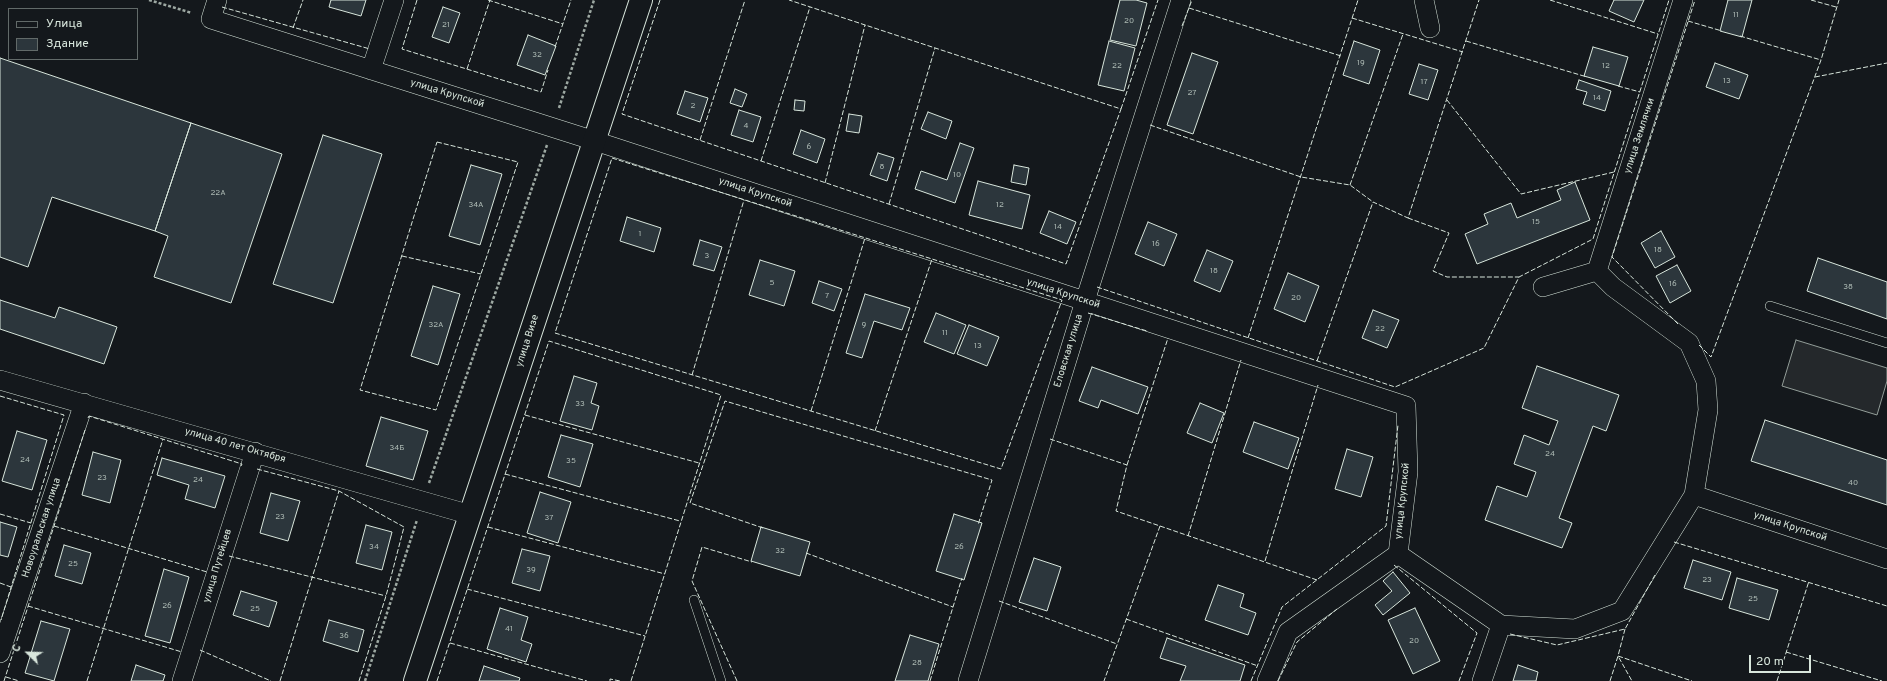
<!DOCTYPE html>
<meta charset="utf-8">
<style>
body{margin:0}
#map{position:relative;width:1887px;height:681px;overflow:hidden;background:#14181c;font-family:Overpass,sans-serif}
canvas{display:block}
.legend{position:absolute;left:8px;top:8px;width:130px;height:52px;box-sizing:border-box;background:#14181c;border:1px solid #626a69;margin:0;padding:5px 7px;list-style:none;font-size:12px;color:#d8e6dc}
.legend li{display:flex;align-items:center;gap:8px;height:20px}
.legend b{width:20px;border:1px solid #626a69}
.north{position:absolute;left:8px;top:633px;width:40px;height:40px;-webkit-text-stroke:3px #14181c;paint-order:stroke;rotate:293deg;font-size:11px;font-weight:700;line-height:16px;text-align:center;color:#d8e6dc}
.north::after{content:'';display:block;margin:auto;width:14px;height:18px;background:#d8e6dc;clip-path:polygon(50% 0,100% 100%,50% 72%,0 100%)}
.scale{position:absolute;left:1749px;top:655px;width:62px;height:18px;box-sizing:border-box;border:2px solid #d8e6dc;border-top:0;padding-left:5px;font-size:12px;line-height:14px;white-space:nowrap;color:#d8e6dc;-webkit-text-stroke:3px #14181c;paint-order:stroke}
</style>
<div id="map">
<canvas width="1887" height="681"></canvas>
<ul class="legend">
<li><b style="height:5px;background:#14181c"></b>Улица</li>
<li><b style="height:11px;background:#2c363c"></b>Здание</li>
</ul>
<div class="north">С</div>
<div class="scale">20 m</div>
</div>
<script>
const context = document.querySelector('canvas').getContext('2d');
context.lineJoin = 'round';
function fillPath(path, color) { context.fillStyle = color; context.fill(path, 'evenodd'); }
const shape = rows => new Path2D(rows.map(r => 'M' + r).join(''));
function trace(path, color, width, dash) { context.strokeStyle = color; context.lineWidth = width; context.lineCap = dash ? 'butt' : 'round'; context.setLineDash(dash || []); context.stroke(path); }
function drawText(font, color, halo, rows, align = 'center') {
  context.font = font + ' Overpass,sans-serif'; context.lineWidth = 3; context.setLineDash([]); context.textBaseline = 'middle'; context.strokeStyle = halo; context.fillStyle = color; for (const [text, x, y, turn = 0] of rows) {
    context.save(); context.translate(x, y); context.rotate((+turn || 0) * Math.PI / 180); context.textAlign = isNaN(turn) ? turn : align; if (halo) context.strokeText(text, 0, 0); context.fillText(text, 0, 0); context.restore();
  }
}
const parking = shape([
 [1796,340,1887,368,1887,381,1877,415,1782,386,1796,340]
]);
fillPath(parking, '#24282b');
trace(parking, '#939e99', 1);
const building = shape([
 [331,0,366,0,361,16,329,7,331,0],
 [1120,0,1136,0,1147,3,1136,46,1110,40,1120,0],
 [1614,0,1644,0,1634,22,1609,11,1614,0],
 [1728,0,1752,0,1742,37,1720,31,1728,0],
 [443,7,460,13,449,43,432,37,443,7],
 [528,35,556,46,545,75,517,65,528,35],
 [1109,41,1135,48,1124,91,1098,85,1109,41],
 [1354,41,1380,50,1369,84,1343,75,1354,41],
 [1593,47,1628,57,1619,86,1584,76,1593,47],
 [1192,53,1218,62,1193,134,1167,125,1192,53],
 [0,58,191,123,155,231,52,197,28,267,0,257,0,58],
 [1715,63,1748,75,1739,99,1706,87,1715,63],
 [1419,64,1438,70,1428,100,1409,94,1419,64],
 [1579,80,1611,91,1605,111,1583,104,1587,92,1576,89,1579,80],
 [735,89,747,94,742,107,730,103,735,89],
 [685,91,708,98,700,122,677,114,685,91],
 [795,100,805,101,804,111,794,110,795,100],
 [739,110,761,117,753,142,731,135,739,110],
 [928,112,952,121,946,139,921,129,928,112],
 [849,114,862,116,859,133,846,131,849,114],
 [191,123,282,154,231,303,154,277,168,236,155,231,191,123],
 [801,130,825,139,817,163,793,154,801,130],
 [323,135,382,154,333,303,273,284,323,135],
 [960,143,974,148,955,203,915,189,921,171,947,180,960,143],
 [878,153,894,158,887,181,870,175,878,153],
 [471,165,502,174,480,245,449,236,471,165],
 [1014,165,1029,168,1026,185,1011,182,1014,165],
 [978,181,1030,195,1022,229,969,215,978,181],
 [1575,182,1590,220,1477,264,1465,234,1488,224,1484,214,1511,203,1517,218,1561,200,1557,190,1575,182],
 [1049,211,1076,222,1067,244,1040,233,1049,211],
 [627,217,661,228,654,252,620,241,627,217],
 [1148,222,1177,234,1164,266,1135,254,1148,222],
 [1661,231,1675,257,1655,268,1641,243,1661,231],
 [700,240,722,247,714,271,693,265,700,240],
 [1207,250,1233,261,1220,292,1194,281,1207,250],
 [1818,258,1887,282,1887,319,1807,291,1818,258],
 [760,260,795,271,784,306,749,295,760,260],
 [1677,265,1691,291,1670,303,1656,276,1677,265],
 [1288,273,1319,286,1305,322,1274,309,1288,273],
 [819,281,842,289,834,311,812,303,819,281],
 [433,286,460,294,438,365,411,356,433,286],
 [865,294,910,308,902,330,874,321,862,358,846,353,865,294],
 [0,300,55,318,59,307,117,327,104,364,0,329,0,300],
 [1373,310,1399,320,1387,348,1362,338,1373,310],
 [936,313,966,325,954,354,924,342,936,313],
 [969,325,999,337,987,366,957,354,969,325],
 [1537,366,1619,395,1606,431,1593,426,1559,518,1572,523,1562,548,1485,520,1497,486,1527,497,1536,472,1514,464,1524,435,1549,445,1558,421,1522,408,1537,366],
 [1092,367,1148,387,1138,414,1101,400,1098,408,1079,401,1092,367],
 [574,376,597,383,591,403,599,406,592,430,560,421,574,376],
 [1200,403,1224,413,1212,443,1187,433,1200,403],
 [381,417,428,431,413,480,366,466,381,417],
 [1765,420,1887,460,1887,505,1751,461,1765,420],
 [1254,422,1299,438,1288,469,1243,452,1254,422],
 [17,431,47,440,32,490,2,481,17,431],
 [561,435,593,444,580,487,548,477,561,435],
 [1347,449,1373,457,1361,497,1335,489,1347,449],
 [93,452,121,460,110,503,82,495,93,452],
 [162,458,225,476,215,508,185,499,189,485,157,475,162,458],
 [540,492,571,502,558,543,527,533,540,492],
 [271,493,300,501,288,541,260,533,271,493],
 [954,514,982,523,964,580,936,571,954,514],
 [0,522,17,527,8,557,0,555,0,522],
 [366,525,392,532,382,570,356,563,366,525],
 [761,527,810,542,800,576,751,561,761,527],
 [64,545,91,553,82,584,55,576,64,545],
 [522,549,550,556,540,591,512,583,522,549],
 [1034,558,1061,567,1047,611,1019,602,1034,558],
 [1693,560,1731,572,1722,600,1684,588,1693,560],
 [164,569,189,577,170,643,145,636,164,569],
 [1393,572,1410,593,1383,615,1375,605,1392,591,1383,581,1393,572],
 [1737,578,1778,590,1769,620,1729,608,1737,578],
 [1218,585,1244,594,1240,607,1256,613,1248,635,1205,620,1218,585],
 [241,591,277,602,269,627,233,615,241,591],
 [500,608,528,617,521,640,532,644,526,662,487,649,500,608],
 [1415,608,1440,661,1413,674,1388,620,1415,608],
 [329,620,364,630,358,652,323,641,329,620],
 [41,621,70,629,54,681,25,673,41,621],
 [910,635,939,644,928,681,895,681,910,635],
 [1167,638,1245,665,1240,681,1180,681,1186,666,1160,658,1167,638],
 [136,665,165,675,163,681,131,681,136,665],
 [1518,665,1538,672,1536,681,1513,681,1518,665],
 [484,666,520,678,519,681,479,681,484,666]
]);
fillPath(building, '#2c363c');
trace(building, '#d8e6dc', 1);
const service = shape([
 [1770,306,1887,343],
 [694,600,721,681]
]);
const minor = shape([
 [217,0,211,19,595,141,1406,406,1408,472,1398,554,1501,625,1575,629,1622,611,1694,495,1708,410,1706,381,1689,343,1613,287,1597,271,1543,287],
 [1424,0,1430,28],
 [371,70,394,0],
 [1597,271,1683,0],
 [0,380,471,515],
 [1694,495,1887,559],
 [0,653,84,403],
 [182,681,255,452],
 [968,681,1085,301,1181,0],
 [1267,681,1288,632,1398,554],
 [1482,681,1501,625]
]);
const tertiary = shape([
 [415,681,641,0]
]);
trace(service, '#d8e6dc', 10);
trace(minor, '#d8e6dc', 20);
trace(tertiary, '#d8e6dc', 24);
trace(shape([
 [149,0,192,13],
 [559,108,594,0],
 [429,483,547,145],
 [365,681,417,520]
]), '#9da8a2', 2.5, [3, 2]);
trace(service, '#14181c', 9);
trace(minor, '#14181c', 19);
trace(tertiary, '#14181c', 22);
trace(shape([
 [417,0,402,49,541,92,548,70],
 [488,0,563,24],
 [660,0,622,114,1066,264,1121,109,789,0],
 [1550,0,1658,34],
 [1811,0,1836,7],
 [222,7,370,49],
 [1189,8,1341,56],
 [1352,18,1463,52],
 [1688,21,1722,31],
 [1182,26,1192,0],
 [293,28,303,0],
 [1740,36,1821,60],
 [1466,41,1587,77],
 [555,47,571,0],
 [467,69,490,0],
 [1815,77,1887,63],
 [1618,86,1640,92],
 [1447,100,1521,194,1614,172],
 [1121,109,1158,0],
 [1150,125,1301,177,1350,185,1373,202],
 [700,140,745,0],
 [437,142,518,162,436,410,360,390,437,142],
 [612,158,1062,300,1001,469,555,333,612,158],
 [761,161,810,7],
 [825,183,865,25],
 [1350,185,1403,34],
 [889,204,935,48],
 [1408,218,1449,233,1433,271,1447,277,1519,277],
 [402,256,481,274],
 [1097,287,1395,387,1484,348,1519,277,1593,239,1669,0],
 [1088,313,1147,331],
 [1678,324,1612,257,1695,0],
 [1248,338,1358,0],
 [1699,345,1711,357,1821,60,1839,0],
 [1317,361,1373,202,1408,218,1479,0],
 [692,375,744,200],
 [0,396,64,415,1,620],
 [811,411,865,238],
 [525,415,699,463],
 [88,418,89,416,242,464,241,466],
 [875,431,932,259],
 [1050,439,1127,465,1116,511,1160,526,1104,681],
 [1127,465,1168,338],
 [257,469,339,491,404,527,386,596,359,681],
 [505,474,680,521],
 [0,514,31,523],
 [54,526,207,572],
 [1160,526,1317,580],
 [488,527,665,574],
 [763,528,690,503,725,401,992,480,978,525],
 [1188,536,1241,360],
 [1674,542,1887,606],
 [806,553,953,607],
 [229,556,386,596],
 [1265,561,1318,385],
 [1394,565,1477,633,1459,681],
 [0,583,11,587],
 [467,589,645,636],
 [999,601,1117,644],
 [28,606,182,652],
 [1126,619,1258,666],
 [1625,629,1618,656,1692,681],
 [1510,634,1557,645,1625,629,1655,575],
 [450,643,587,681],
 [200,650,271,681],
 [1786,652,1882,681],
 [6,677,19,681],
 [4,681,85,430],
 [87,681,163,439],
 [280,681,339,491],
 [437,681,549,341,721,395,631,681],
 [610,681,610,679,620,681],
 [737,681,692,581,702,547,752,562],
 [930,681,962,578],
 [1251,681,1282,607,1386,526,1398,425],
 [1278,681,1297,642,1337,609],
 [1610,681,1618,656,1632,681],
 [1777,681,1809,581]
]), '#d8e6dc', 1, [5, 2]);
drawText('8px', '#adbab4', null, [
 ["11",1736,15],
 ["20",1129,21],
 ["21",446,25],
 ["32",537,55],
 ["19",1361,63],
 ["22",1117,66],
 ["12",1606,66],
 ["13",1727,81],
 ["17",1424,82],
 ["27",1192,93],
 ["14",1597,98],
 ["2",693,106],
 ["4",746,126],
 ["6",809,147],
 ["8",882,167],
 ["10",957,175],
 ["22А",218,193],
 ["34А",476,205],
 ["12",1000,205],
 ["15",1536,222],
 ["14",1058,227],
 ["1",640,234],
 ["16",1156,244],
 ["18",1658,250],
 ["3",707,256],
 ["18",1214,271],
 ["5",772,283],
 ["16",1673,284],
 ["38",1848,287],
 ["7",827,296],
 ["20",1296,298],
 ["32А",436,325],
 ["9",864,325],
 ["22",1380,329],
 ["11",945,333],
 ["13",978,346],
 ["33",580,404],
 ["34Б",397,448],
 ["24",1550,454],
 ["24",25,460],
 ["35",571,461],
 ["23",102,478],
 ["24",198,480],
 ["40",1853,483],
 ["23",280,517],
 ["37",549,518],
 ["34",374,547],
 ["26",959,547],
 ["32",780,551],
 ["25",73,564],
 ["39",531,570],
 ["23",1707,580],
 ["25",1753,599],
 ["26",167,606],
 ["25",255,609],
 ["41",509,629],
 ["36",344,636],
 ["20",1414,641],
 ["28",917,663]
]);
drawText('10px', '#d8e6dc', '#14181c', [
 ["улица Крупской",447,94,17],
 ["улица Землячки",1640,136,-72],
 ["улица Крупской",755,193,18],
 ["улица Крупской",1063,294,18],
 ["улица Визе",528,341,-72],
 ["Еловская улица",1069,351,-73],
 ["улица 40 лет Октября",235,446,16],
 ["улица Крупской",1403,501,-84],
 ["улица Крупской",1790,527,18],
 ["Новоуральская улица",42,528,-72],
 ["улица Путейцев",218,566,-73]
]);
</script>
